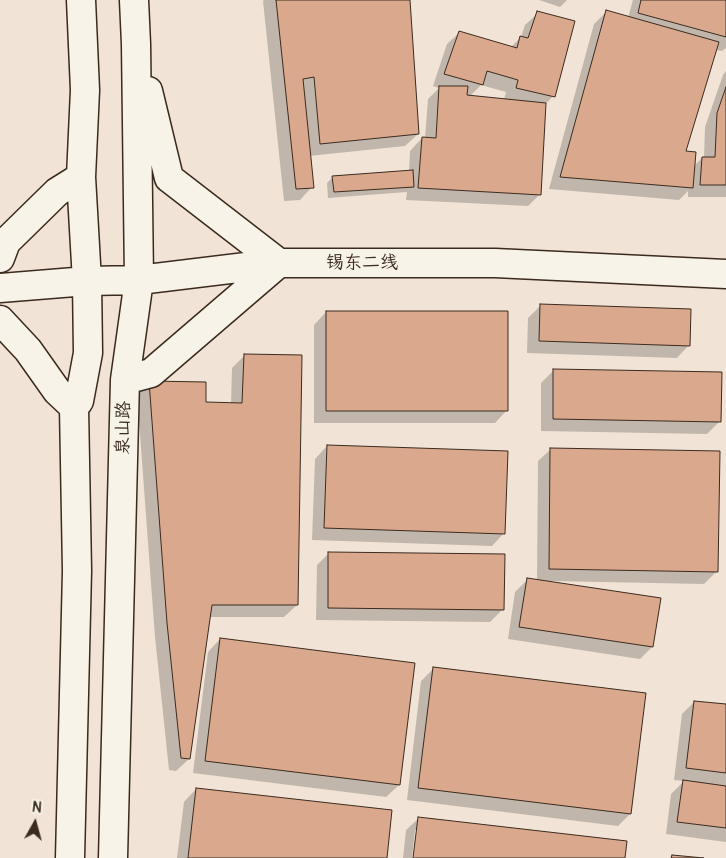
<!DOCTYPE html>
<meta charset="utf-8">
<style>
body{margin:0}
#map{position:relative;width:726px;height:858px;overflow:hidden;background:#f1e4d6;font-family:Pangolin,sans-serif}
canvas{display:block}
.north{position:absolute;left:10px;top:798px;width:50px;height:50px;-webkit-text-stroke:4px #f7f3e8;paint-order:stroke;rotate:7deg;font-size:14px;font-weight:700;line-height:20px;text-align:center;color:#3b2a1e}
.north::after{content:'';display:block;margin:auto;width:18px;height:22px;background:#3b2a1e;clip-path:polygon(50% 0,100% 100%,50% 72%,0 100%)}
</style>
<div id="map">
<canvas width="726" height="858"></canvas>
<div class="north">N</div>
</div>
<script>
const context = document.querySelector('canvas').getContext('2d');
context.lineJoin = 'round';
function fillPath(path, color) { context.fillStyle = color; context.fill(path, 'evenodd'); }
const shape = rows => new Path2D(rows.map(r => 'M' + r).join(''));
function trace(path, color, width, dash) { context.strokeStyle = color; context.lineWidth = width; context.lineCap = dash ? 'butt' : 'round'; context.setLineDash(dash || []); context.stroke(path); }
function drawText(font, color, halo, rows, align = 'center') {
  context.font = font + ' Pangolin,"LXGW WenKai TC",sans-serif'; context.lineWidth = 5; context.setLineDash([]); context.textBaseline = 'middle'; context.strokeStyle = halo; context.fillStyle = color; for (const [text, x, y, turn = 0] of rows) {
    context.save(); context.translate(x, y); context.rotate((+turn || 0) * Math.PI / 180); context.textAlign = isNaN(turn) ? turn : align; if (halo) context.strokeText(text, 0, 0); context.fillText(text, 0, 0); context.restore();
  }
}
fillPath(shape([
 [264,0,409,0,418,134,405,146,309,156,312,187,300,200,284,201,263,1],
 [539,0,567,0,560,7],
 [633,0,726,0,726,48,722,51,716,50,685,152,693,167,702,158,704,158,705,127,723,75,726,71,726,197,688,197,688,191,679,200,549,189,594,24,607,11,628,18],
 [538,13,553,96,545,105,540,194,528,206,406,200,407,192,328,198,327,183,333,177,409,172,410,151,422,138,425,138,428,99,439,88,433,86,447,44,460,32,510,48,521,37,525,25],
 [481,85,506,92,504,100,469,97],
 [541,305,689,345,677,358,527,353,528,318],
 [326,312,507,410,495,423,314,423,314,325],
 [245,355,297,605,284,617,209,617,189,759,176,771,169,770,155,637,137,394,149,382,204,403,231,404,232,368],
 [554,370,720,421,707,434,541,431,541,383],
 [327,446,504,533,492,546,312,540,315,459],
 [551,449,717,571,704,584,550,581,549,583,652,647,640,659,508,639,515,592,527,580,537,581,538,461],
 [329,553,503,609,490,622,316,620,317,565],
 [220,639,399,785,386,797,193,773,208,652],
 [434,668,630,814,618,826,407,800,421,681],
 [694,702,726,706,726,842,666,834,671,794,684,781,674,780,682,714],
 [196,789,385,858,177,858,184,802],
 [419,818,624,858,415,858,418,830,415,830,412,858,403,858,406,830]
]), '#0003');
const building = shape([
 [276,0,410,0,419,134,320,144,314,77,303,79,314,188,296,189,276,0],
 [641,0,726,0,726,37,638,13,641,0],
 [606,10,719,42,686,151,696,152,693,188,560,177,606,10],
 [537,11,575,21,555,97,516,88,518,80,487,71,483,85,444,74,459,31,517,48,520,36,528,38,537,11],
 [439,86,468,86,467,95,546,103,541,195,418,188,422,137,436,138,439,86],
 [726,87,726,185,700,185,702,157,715,157,717,113,726,87],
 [413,170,414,187,334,192,332,176,413,170],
 [540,304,691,309,690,346,539,341,540,304],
 [326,311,508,311,508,411,326,411,326,311],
 [244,354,302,355,298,605,212,605,190,759,181,758,167,623,149,381,206,382,206,402,242,403,244,354],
 [553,369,722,372,721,422,553,419,553,369],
 [327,445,508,451,505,534,324,528,327,445],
 [550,448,720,451,718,572,549,569,550,448],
 [328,552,505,554,504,610,328,608,328,552],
 [527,578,661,598,653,647,519,627,527,578],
 [220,638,415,663,400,785,205,761,220,638],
 [433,667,646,693,631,814,418,788,433,667],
 [694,701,726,704,726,773,686,768,694,701],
 [683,780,726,786,726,828,677,822,683,780],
 [196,788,392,810,387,858,188,858,196,788],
 [418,817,627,841,625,858,413,858,418,817],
 [672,855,704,858,671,858,672,855]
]);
fillPath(building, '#daa98d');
trace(building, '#3b2a1e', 1);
const secondary = shape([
 [0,258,6,242,57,192,81,177],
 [0,288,87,281,139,280,279,263,495,263,726,274],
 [0,320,28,350,57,391,74,407],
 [125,380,151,373,279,263,169,178,148,91],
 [70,858,77,571,74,407,79,401,88,353,87,281,81,177,85,90,81,0],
 [113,858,125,380,139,280,136,44,134,0]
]);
trace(secondary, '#3b2a1e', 31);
trace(secondary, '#f7f3e8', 28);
drawText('18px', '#3b2a1e', '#f7f3e8', [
 ["锡东二线",362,263],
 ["泉山路",124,428,-89]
]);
</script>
